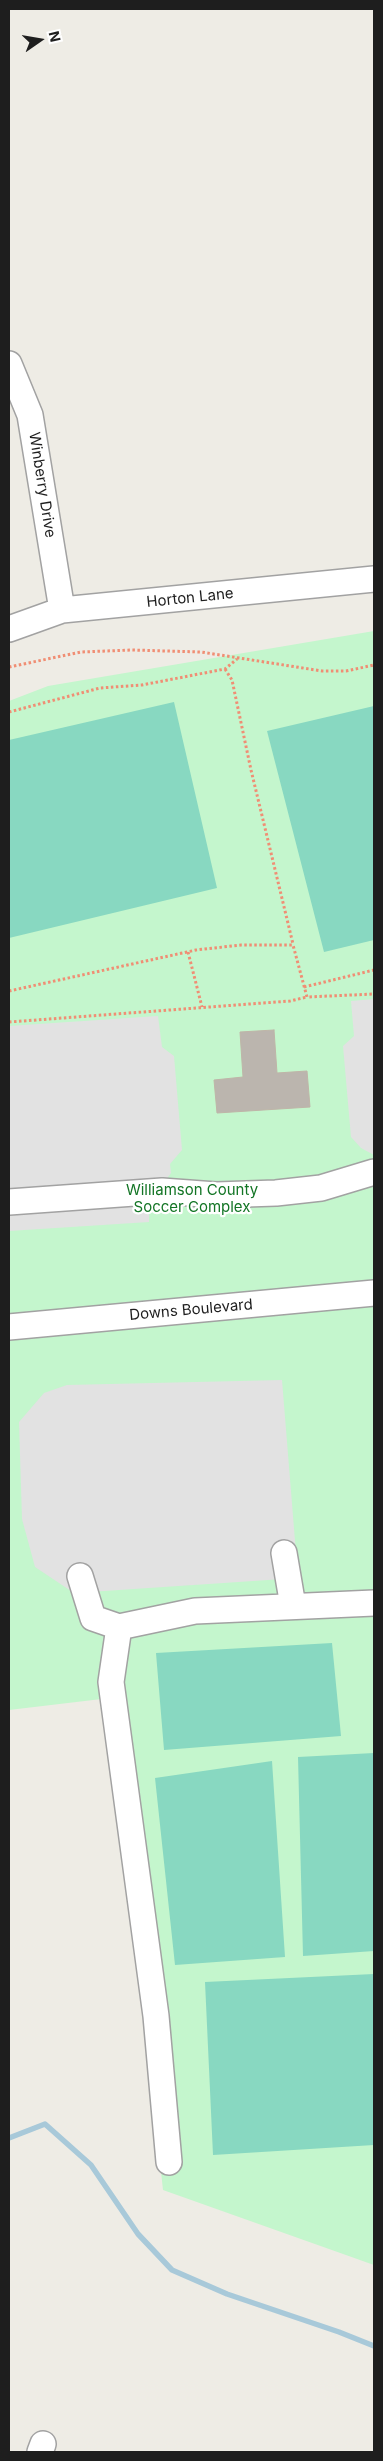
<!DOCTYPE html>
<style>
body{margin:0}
#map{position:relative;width:383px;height:2461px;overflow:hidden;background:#eeece5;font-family:Inter,sans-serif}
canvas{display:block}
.frame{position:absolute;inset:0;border:10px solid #1e1e1e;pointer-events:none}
.north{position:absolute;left:15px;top:15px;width:50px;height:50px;-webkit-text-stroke:4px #fff;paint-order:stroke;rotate:77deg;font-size:14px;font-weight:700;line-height:20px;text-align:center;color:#1e1e1e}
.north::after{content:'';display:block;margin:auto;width:18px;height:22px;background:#1e1e1e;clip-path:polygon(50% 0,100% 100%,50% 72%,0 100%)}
</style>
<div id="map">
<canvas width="383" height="2461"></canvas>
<div class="frame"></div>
<div class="north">N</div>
</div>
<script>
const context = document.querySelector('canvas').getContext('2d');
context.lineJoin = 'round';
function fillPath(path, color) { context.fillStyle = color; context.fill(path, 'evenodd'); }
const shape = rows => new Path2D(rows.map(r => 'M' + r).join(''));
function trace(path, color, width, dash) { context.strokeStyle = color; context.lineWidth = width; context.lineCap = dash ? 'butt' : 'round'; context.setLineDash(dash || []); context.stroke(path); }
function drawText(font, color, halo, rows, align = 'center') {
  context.font = font + ' Inter,sans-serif'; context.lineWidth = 4.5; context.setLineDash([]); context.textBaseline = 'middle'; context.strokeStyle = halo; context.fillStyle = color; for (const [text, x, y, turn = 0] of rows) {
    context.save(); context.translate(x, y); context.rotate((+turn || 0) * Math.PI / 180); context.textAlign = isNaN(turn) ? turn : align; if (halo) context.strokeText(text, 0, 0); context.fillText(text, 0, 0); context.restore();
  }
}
fillPath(shape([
 [374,631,374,2265,163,2190,110,1698,9,1710,9,701,48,686]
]), '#c4f6cd');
fillPath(shape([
 [174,702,217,888,9,938,9,740],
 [374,706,374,940,324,952,267,731],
 [332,1643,341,1736,164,1750,156,1653],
 [374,1753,374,1951,303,1956,298,1757],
 [272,1761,285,1957,175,1965,155,1778],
 [374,1974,374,2145,213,2155,205,1982]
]), '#88d8c1');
fillPath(shape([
 [374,999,374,1155,361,1148,351,1137,343,1046,354,1036,351,1001],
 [158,1016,162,1047,174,1056,182,1150,170,1164,171,1173,149,1203,149,1222,9,1231,9,1026],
 [282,1380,298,1578,74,1593,35,1567,22,1519,19,1422,44,1393,67,1385]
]), '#e2e2e2');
trace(shape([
 [9,2138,45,2124,91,2165,138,2234,172,2270,227,2294,339,2332,374,2346]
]), '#a8c9d9', 5.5);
const building = shape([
 [274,1030,277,1073,307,1071,310,1107,217,1113,214,1080,243,1077,240,1032,274,1030]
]);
fillPath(building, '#bbb5ae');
trace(building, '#bfb5a8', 1);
const minor = shape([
 [9,364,30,415,62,610],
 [9,629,62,610,374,579],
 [9,1202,162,1191,216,1195,276,1193,321,1188,374,1172],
 [9,1327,374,1293],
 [284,1553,293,1606],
 [80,1576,93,1618,119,1627],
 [169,2162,156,2016,111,1682,119,1627,195,1611,374,1603],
 [40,2452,43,2444]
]);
trace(minor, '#a2a2a2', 28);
trace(shape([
 [9,667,81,652,132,650,201,652,322,671,346,671,374,665],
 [225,669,232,680,251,770,293,944],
 [9,712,100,688,142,685,225,669,237,659],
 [188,952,202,1007],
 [304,987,374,970],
 [9,991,196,950,241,945,293,945,307,997,374,994],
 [9,1022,290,1001,307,997]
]), '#f08e74', 3, [2.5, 2.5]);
trace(minor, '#fff', 25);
drawText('15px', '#1e1e1e', '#fff', [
 ["Winberry Drive",42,485,81],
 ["Horton Lane",190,598,-6],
 ["Downs Boulevard",191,1310,-5]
]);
drawText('15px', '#137525', '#fff', [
 ["Williamson County",192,1190],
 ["Soccer Complex",192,1207]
]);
</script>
